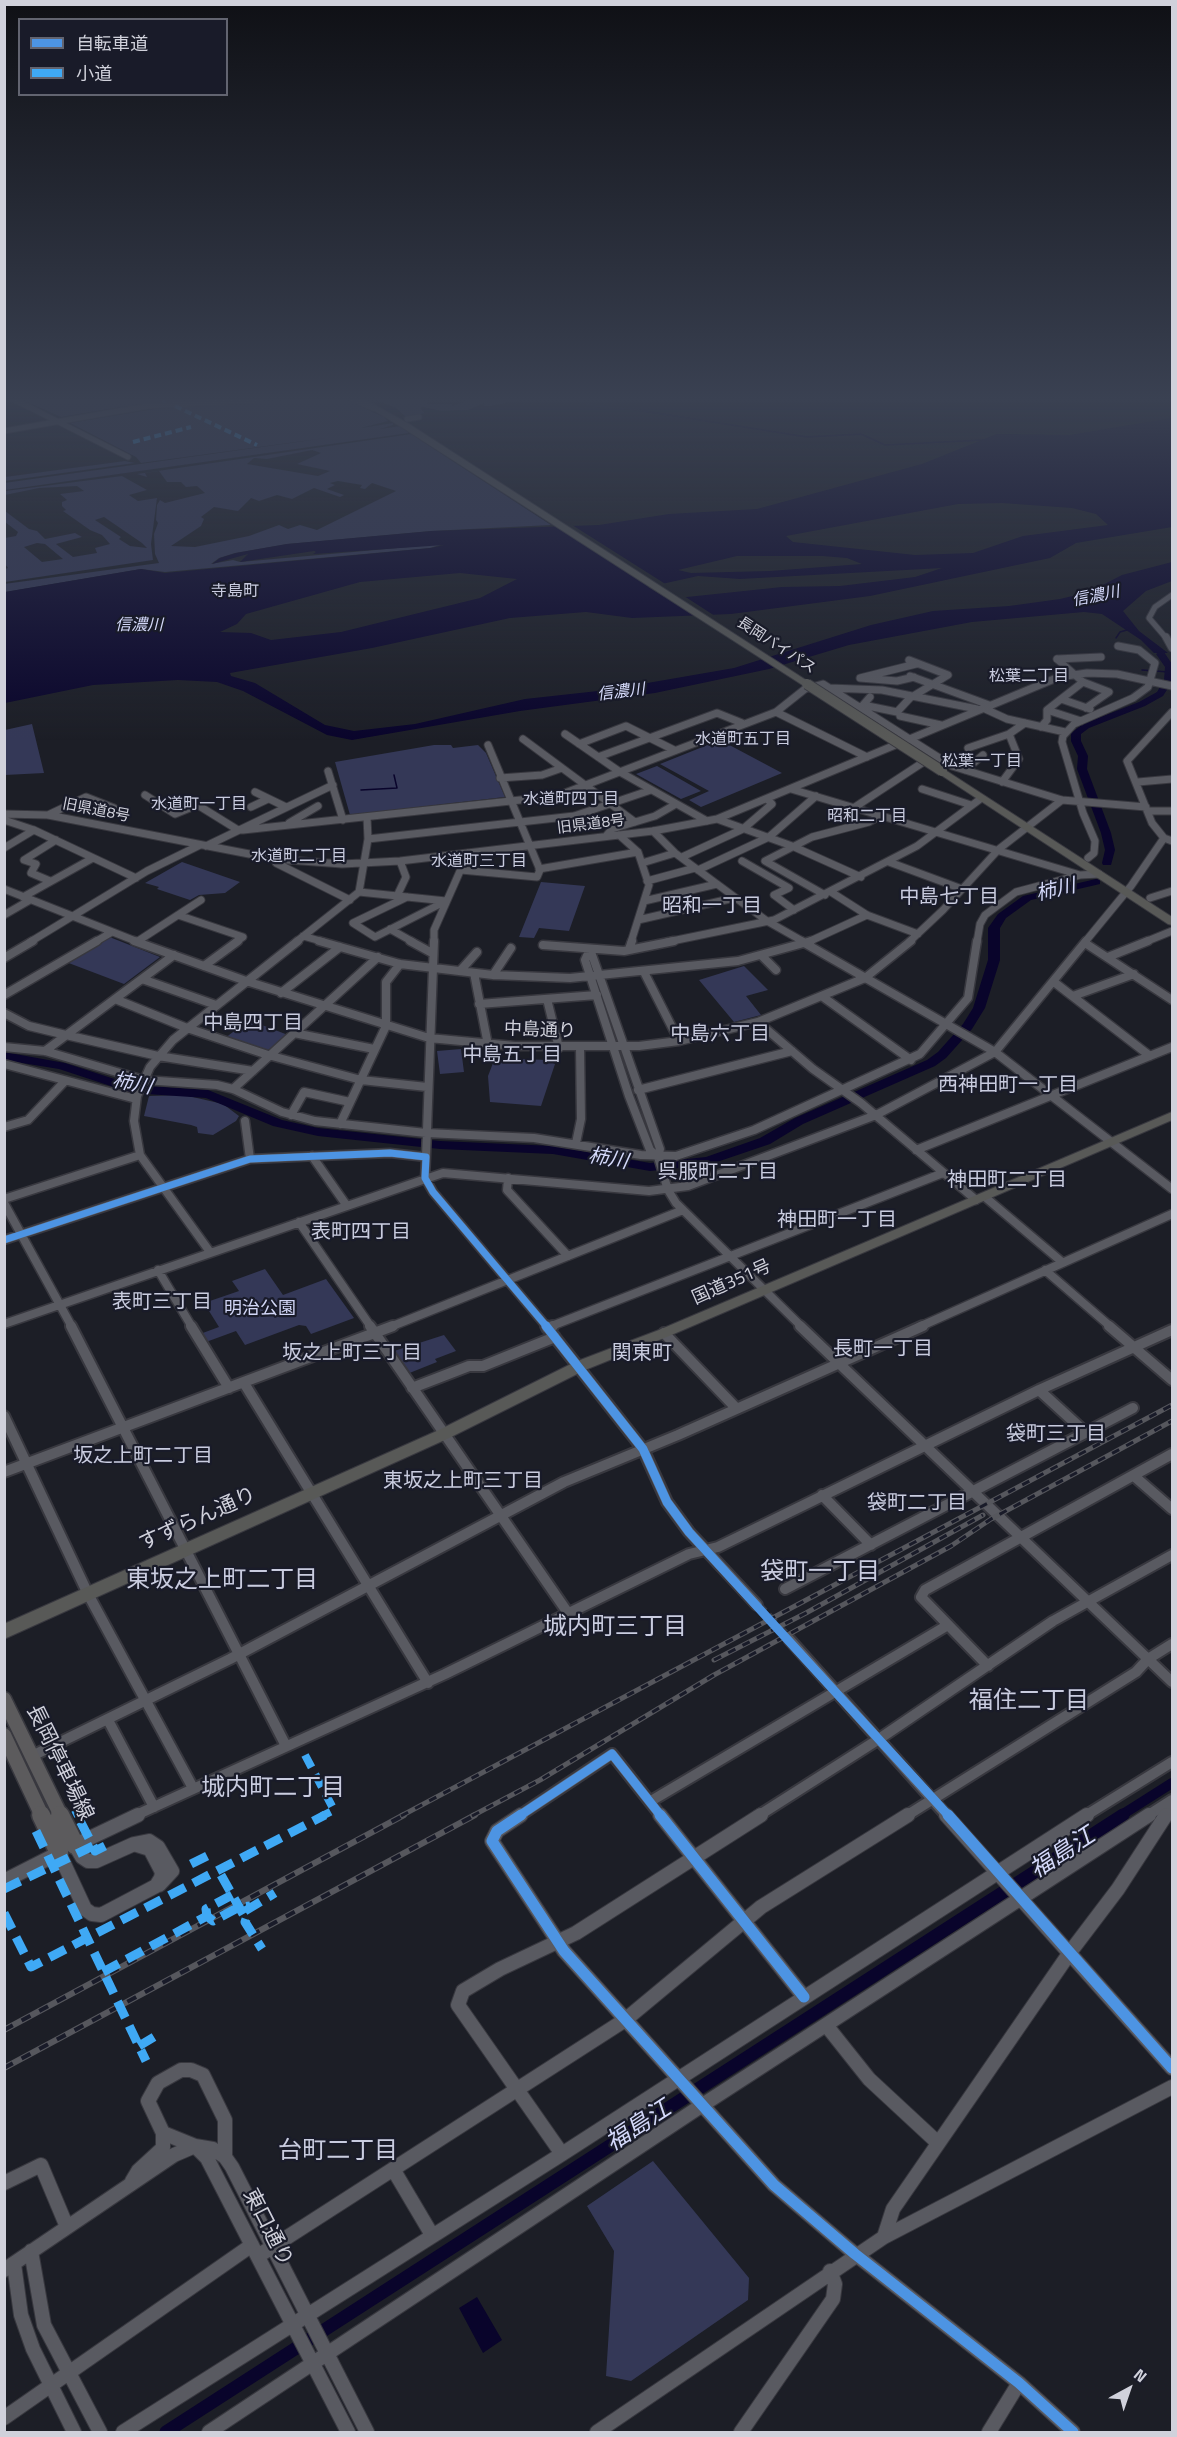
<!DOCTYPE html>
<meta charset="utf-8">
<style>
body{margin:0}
#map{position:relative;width:1177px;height:2437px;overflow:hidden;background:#1c1e26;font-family:"Titillium Web","Noto Sans JP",sans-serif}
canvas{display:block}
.frame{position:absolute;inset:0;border:6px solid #d0d1db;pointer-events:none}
.legend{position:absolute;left:18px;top:18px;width:210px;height:78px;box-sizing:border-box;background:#191b29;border:2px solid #626470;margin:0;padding:8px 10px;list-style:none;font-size:18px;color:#d0d1db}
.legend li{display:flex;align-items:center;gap:12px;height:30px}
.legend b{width:30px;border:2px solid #626470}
.north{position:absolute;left:1099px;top:2359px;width:60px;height:60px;-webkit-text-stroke:4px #191b29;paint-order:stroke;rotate:40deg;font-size:16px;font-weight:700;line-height:24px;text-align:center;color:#d0d1db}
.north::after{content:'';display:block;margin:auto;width:21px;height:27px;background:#d0d1db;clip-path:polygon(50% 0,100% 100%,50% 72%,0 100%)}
</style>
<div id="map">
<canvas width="1177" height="2437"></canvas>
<div class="frame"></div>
<ul class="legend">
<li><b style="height:8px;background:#4d94e3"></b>自転車道</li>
<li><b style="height:8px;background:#3fa9f5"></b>小道</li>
</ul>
<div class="north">N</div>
</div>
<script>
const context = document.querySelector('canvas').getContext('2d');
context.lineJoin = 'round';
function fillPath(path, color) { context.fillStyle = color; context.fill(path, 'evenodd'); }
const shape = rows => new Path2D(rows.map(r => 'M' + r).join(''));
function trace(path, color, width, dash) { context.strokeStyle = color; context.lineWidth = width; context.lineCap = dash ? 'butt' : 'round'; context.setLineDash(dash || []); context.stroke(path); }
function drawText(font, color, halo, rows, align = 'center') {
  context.font = font + ' "Titillium Web","Noto Sans JP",sans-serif'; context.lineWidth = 4.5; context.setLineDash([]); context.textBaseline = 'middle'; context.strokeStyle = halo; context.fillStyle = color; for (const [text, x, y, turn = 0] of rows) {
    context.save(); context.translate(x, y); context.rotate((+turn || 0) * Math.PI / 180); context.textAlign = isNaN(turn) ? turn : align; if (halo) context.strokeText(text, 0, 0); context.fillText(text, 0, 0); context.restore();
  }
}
fillPath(shape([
 [23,400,188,400,120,407,61,417],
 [283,400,346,400,384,417,388,421,361,428,393,423,393,425,380,429,400,426,409,433,5,490,4,483,333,437,141,463,136,457,70,423,160,408],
 [377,400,419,400,428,401,427,404,453,404,452,406,470,400,521,400,490,406,484,406,484,403,468,410,441,411,423,407,420,408,425,413,407,418,396,408],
 [411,434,551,525,431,531,287,544,235,553,219,558,211,564,233,560,240,562,443,544,430,548,165,572,141,569,5,592,4,584,159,563,155,554,154,534,158,523,156,520,157,505,160,500,165,503,205,493,197,486,186,487,181,482,167,482,159,471,145,473,147,477,137,474],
 [312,450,321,453,297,464,330,471,318,476,247,464,254,458,267,459],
 [338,481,362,485,360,488,365,489,372,483,396,491,317,530,300,525,288,529,279,525,249,536,195,547,171,546,201,526,204,519,201,517,214,507,238,511,251,498,259,501,277,495,292,499,314,488,340,497,344,495,327,489,335,485,330,483],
 [125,461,135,463,5,481,5,477],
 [122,476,147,490,129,495,138,501,157,498,151,544,153,560,5,582,5,569,8,568,5,564,5,538,16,536,18,532,5,522,5,511,29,529,37,531,45,539,75,533,82,537,56,544,73,557,97,553,95,548,110,544,102,535,90,530,63,511,66,510,62,506,62,502,67,500,60,494,84,491,77,486,39,488,5,495,5,491],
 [104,517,142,543,147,548,130,546,119,539,121,537,95,520],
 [37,543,45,544,63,559,42,562,24,547],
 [32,724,44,773,5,775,5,730],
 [720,740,782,773,701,807,689,800,709,791,660,764],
 [434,745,451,745,453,748,478,745,486,753,505,797,350,815,335,762],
 [657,766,666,771,701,791,681,799,636,774],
 [182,862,240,882,225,893,199,895,190,900,157,889,159,887,145,883],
 [541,882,585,886,569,931,539,928,534,938,519,937],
 [105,938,112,938,160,957,124,984,66,962],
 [744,966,768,990,746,996,761,1015,734,1022,699,980],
 [249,1020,288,1035,266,1052,225,1038],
 [461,1049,464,1072,440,1074,437,1051],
 [495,1058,547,1060,555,1064,541,1106,490,1102,488,1076],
 [184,1095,223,1104,239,1116,236,1121,213,1135,198,1133,197,1127,191,1125,144,1116,149,1096],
 [265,1269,283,1295,326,1279,354,1318,311,1334,306,1326,299,1325,245,1345,236,1331,206,1342,200,1334,219,1327,204,1303,239,1291,232,1281],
 [444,1335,456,1351,435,1359,437,1362,407,1374,391,1352],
 [653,2161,749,2278,748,2300,631,2381,606,2376,614,2251,587,2206]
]), '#343857');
fillPath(shape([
 [1172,418,1172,527,1076,543,1050,558,870,596,731,614,632,618,586,612,510,618,372,648,230,673,231,676,255,683,325,725,354,731,415,724,525,699,607,690,734,668,871,625,933,611,1009,606,1060,599,1089,592,1122,575,1172,562,1172,581,1146,591,1123,611,1139,631,1168,653,1154,653,1141,640,1102,614,1084,612,972,622,849,645,769,669,655,693,520,711,352,740,327,735,243,691,217,682,178,680,93,685,5,703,5,592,141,569,165,573,431,548,444,545,313,554,316,552,314,551,240,562,248,554,212,564,220,558,236,553,287,544,432,531,599,525,669,514,757,509,922,464,997,434,1070,435],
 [1002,503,1072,508,1096,514,1108,525,1023,536,973,553,915,555,793,542,786,536,958,504],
 [737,556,822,556,847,558,862,564,770,571,691,573,678,570],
 [942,568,915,577,840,586,782,587,668,599,648,587,698,576,740,579],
 [460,573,517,579,480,598,341,632,271,640,251,633,220,632,237,624,246,614,360,582],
 [477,2297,502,2340,483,2353,459,2308]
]), '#09042b');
fillPath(shape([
 [551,523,569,523,667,585,656,588,668,596,681,594,718,618,700,619]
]), '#1c1e26');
trace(shape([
 [579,400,594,406,631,409,807,437,861,434,885,445,983,440],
 [1116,638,1120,632,1127,630],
 [1142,670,1169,672],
 [361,790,397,788,394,775]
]), '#09042b', 1.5);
trace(shape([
 [1120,1816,1172,1783]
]), '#09042b', 10);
trace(shape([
 [166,2432,1123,1815]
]), '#09042b', 13);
fillPath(shape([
 [1161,651,1164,652,1172,664,1172,682,1163,696,1145,706,1089,728,1081,734,1081,741,1088,756,1087,769,1111,833,1115,850,1111,865,1103,865,1102,863,1105,850,1101,833,1077,769,1078,756,1071,741,1071,733,1083,724,1139,702,1157,692,1164,680,1165,667,1156,654,1161,651],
 [1096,879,1100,880,1100,884,1031,900,1006,918,1000,928,1000,960,985,1008,972,1029,946,1058,935,1066,803,1124,770,1144,708,1165,650,1171,553,1154,440,1149,318,1136,273,1126,206,1098,132,1093,59,1069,4,1060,4,1052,65,1063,133,1085,208,1090,282,1120,318,1128,440,1141,553,1146,650,1163,706,1157,760,1138,795,1118,927,1060,938,1052,963,1024,973,1008,988,960,988,928,998,914,1023,896,1096,879]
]), '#09042b');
trace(shape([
 [757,1605,789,1639]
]), '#373941', 10, [10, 5]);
const minorFar4 = shape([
 [15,400,128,457],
 [354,400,373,408],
 [407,419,419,417],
 [4,431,148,406,258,400],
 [1167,639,1149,618,1155,607,1172,595]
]);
const minorFar3 = shape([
 [1166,637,1172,648],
 [1057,659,1083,682,1109,692,1086,708],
 [1057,659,1101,657],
 [910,676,989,705],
 [914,677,897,681,860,678,916,664],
 [1083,682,1061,699,1090,709],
 [829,688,882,690,977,709],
 [870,697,863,705,897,712,910,698,948,675,909,660],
 [983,708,1007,719,1065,732],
 [1047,710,1081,721],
 [776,712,867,757],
 [1172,712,1127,761,1152,823,1164,838,1172,841],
 [900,716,941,725],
 [1041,727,1047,720,1047,710,1061,699],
 [565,734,620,772,707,821],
 [523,739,635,822],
 [579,744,626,726,674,750],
 [968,748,1009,734],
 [598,757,717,713,742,723],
 [965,770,983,755],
 [328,771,343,820],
 [500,778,542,775,562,768],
 [1002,782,1019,759,1009,734,1025,723],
 [1138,782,1172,779],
 [791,789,1080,875,1099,874],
 [922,789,971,805],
 [255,792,286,807],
 [145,795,175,814,197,805],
 [188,799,238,830,243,830,557,796,776,712,805,689,823,684,952,766,1062,800,1146,807],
 [251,807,268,799],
 [855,807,922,763],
 [1148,811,1172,811],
 [4,814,48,815,275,859,342,864,400,861,653,831,717,819,1059,677,1087,673,1117,674,1172,686],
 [48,815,86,797,114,808],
 [717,819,792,846,861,877],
 [4,820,34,830,136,878],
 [289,823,318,806],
 [653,831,675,853,767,921,804,942],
 [619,835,638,852,649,885,631,942],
 [606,836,612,829,655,816,676,804],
 [368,839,574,816,651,790],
 [206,846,333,785],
 [4,848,34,830],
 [682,857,743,829,772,804,767,799],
 [1088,858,1094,853,1095,841,1083,813,1062,742,1063,736,1074,724,1133,698,1148,687,1155,663,1139,650,1118,646],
 [275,859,276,863,350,900],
 [742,861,789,888,774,895,794,910],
 [889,862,962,889],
 [642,863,675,853],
 [539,869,638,852],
 [461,870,537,877,540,870,488,745],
 [698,870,769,837,816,796],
 [50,881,31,873,36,864,24,860,56,840],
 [647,881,695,868],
 [4,889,138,942],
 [359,892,446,901],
 [831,892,867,915,918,934],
 [825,895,765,861,812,837,869,822,882,815],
 [397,896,406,877,400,861],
 [23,897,93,858],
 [407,897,353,923,375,937,446,901],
 [1150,898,1172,891],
 [644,901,717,884],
 [4,915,30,900],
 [178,915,243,937,236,942],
 [638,920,734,898],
 [390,929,413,942],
 [303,936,324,942],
 [138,941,201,900],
 [30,942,147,871,200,845],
 [95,942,112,932],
 [296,942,359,892,368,839,367,817],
 [434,942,434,930,468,853],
 [667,942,774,920,917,846,979,800],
 [808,942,867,915],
 [909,942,943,910,999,849,1062,800],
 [977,942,980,924,985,915,1016,892,1080,875],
 [1085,942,1131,886,1164,838],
 [1145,942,1172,931]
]);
const minorFar2 = shape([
 [134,941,246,981,429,1038,515,1046,639,1046,679,1041,758,1022,865,978,911,941],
 [319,941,400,964,493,975,570,978,738,961,811,941],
 [410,941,432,953],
 [801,941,995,1052,1172,1189],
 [1085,943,1172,1000],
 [543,945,624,951,674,941],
 [590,949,585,960,629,1096,650,1150,658,1157,668,1190,676,1203,802,1327],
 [590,949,660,1149,658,1157],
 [629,949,632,941],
 [762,956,776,970],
 [1108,957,1148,941],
 [4,958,33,941],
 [204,966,238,941],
 [460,971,477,952],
 [644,972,679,1041],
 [474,973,488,1045],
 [493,975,511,948],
 [142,979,216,1005],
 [1054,982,1150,1056],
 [281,993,340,947],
 [4,995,97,941],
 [1073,996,1134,974],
 [823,997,911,1060],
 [115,999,187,1028,268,1055,361,1080,427,1087],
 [547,999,559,1048],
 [479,1004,597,995],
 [4,1013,29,1026,66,1035,158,1056,253,1071],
 [758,1022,813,1069,861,1103,976,1200],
 [294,1033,374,1049],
 [4,1047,45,1051,144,1080,217,1085,233,1089,282,1112,315,1121,426,1133,534,1138,641,1155,676,1156,754,1130,920,1054,968,998,977,941],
 [45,1051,174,955],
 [4,1064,136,1099],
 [233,1089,378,957],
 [638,1090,792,1051],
 [291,1115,304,1092,350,1102],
 [245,1121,250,1159],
 [340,1124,386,1026,386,982,400,964],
 [4,1127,28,1120,65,1081],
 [576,1143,581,1119,580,1048],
 [916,1150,1172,1047],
 [312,1156,347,1206],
 [426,1157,434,941],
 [508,1178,507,1190,568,1256],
 [985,1197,1062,1262],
 [4,1199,140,1155],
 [4,1203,72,1327],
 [299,1222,371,1327],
 [4,1240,250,1159,390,1153,426,1157,425,1178,433,1192,547,1327],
 [210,1252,140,1155,134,1121,137,1096,150,1067,173,1040,298,941],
 [158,1270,192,1327],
 [1045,1270,1111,1327],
 [4,1324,443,1173,649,1191,688,1186,876,1115,995,1052,1086,941],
 [390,1327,683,1210],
 [549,1327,943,1173],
 [919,1327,1172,1214]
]);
const minorFar1 = shape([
 [71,1326,286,1746],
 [191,1326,229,1388],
 [370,1326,568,1613],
 [546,1326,643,1449,667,1502,689,1532,757,1605],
 [800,1326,1172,1682],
 [1109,1326,1172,1380],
 [547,1328,553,1326],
 [664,1333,736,1408],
 [244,1383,428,1683],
 [412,1388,469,1366,483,1366,555,1337],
 [1039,1390,1085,1432],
 [4,1416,88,1594,193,1788],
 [4,1472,393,1326],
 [1134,1476,1172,1509],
 [822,1495,871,1545],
 [785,1589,1133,1408],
 [789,1639,947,1816],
 [988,1666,921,1597,925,1590,1172,1454],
 [108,1720,154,1807],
 [32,1756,230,1659,564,1482,678,1435,923,1326],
 [651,1801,948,1625],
 [134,1816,445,1674,689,1554,718,1547,1039,1390,1172,1330],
 [519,1816,612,1754,661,1816],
 [758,1816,879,1739,1053,1621,1172,1555],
 [906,1816,1136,1672,1148,1659,1172,1644],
 [1085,1816,1172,1762],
 [1147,1816,1172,1800],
 [1165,1816,1172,1805]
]);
const minor = shape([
 [521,1815,497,1831,492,1841,564,1951,774,2185,855,2254,1019,2383,1073,2432],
 [660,1815,804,1997],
 [946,1815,1172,2068],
 [75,1845,82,1857,88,1861,96,1861,134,1844,149,1841,158,1847,172,1871,159,1885],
 [73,1846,138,1815],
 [59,1853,85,1909,92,1914,101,1915,156,1886,161,1878,162,1872,150,1849,134,1844],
 [4,1881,61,1852],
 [826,2025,869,2079,938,2143],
 [562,2154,458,2005,463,1991,500,1969,576,1933,761,1815],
 [225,2157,225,2120,203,2075,191,2070,181,2070,158,2083,148,2101,163,2133,195,2146,207,2158,348,2432],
 [393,2169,432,2235],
 [132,2181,138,2171,163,2148,163,2133],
 [4,2183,41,2165,67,2227],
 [884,2237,893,2209,1071,1951,1118,1889,1166,1815],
 [31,2251,44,2325,100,2432],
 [258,2256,625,2020,761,1907,908,1815],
 [14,2264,21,2315,33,2349,74,2432],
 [4,2270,174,2155,195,2146,213,2149,225,2157,232,2167,367,2432],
 [4,2418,252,2245],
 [123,2432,562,2154,1087,1815],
 [209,2432,701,2106,1149,1815],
 [597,2432,884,2237,1172,2087],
 [741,2432,833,2299,835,2284,830,2271],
 [989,2432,1019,2383]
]);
const majorFar1 = shape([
 [4,1699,61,1816],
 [4,1735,42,1816]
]);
const major = shape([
 [41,1815,59,1853],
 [60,1815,75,1845]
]);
const highway = shape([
 [357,400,365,400,409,424,812,684,804,686,403,428,357,400],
 [942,768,1172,917,1172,925,1168,924,938,773,938,769,942,768],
 [1172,1112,1172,1120,669,1336,585,1370,449,1438,4,1639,4,1624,439,1430,575,1362,659,1330,1172,1112]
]);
trace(minorFar4, '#38383f', 7);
trace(minorFar3, '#38383f', 9);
trace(minorFar2, '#38383f', 11);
trace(minorFar1, '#38383f', 14);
trace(minor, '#38383f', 16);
trace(majorFar1, '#38383f', 17);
trace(major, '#38383f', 21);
trace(highway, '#38383f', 2);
trace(minorFar4, '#595a61', 5);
trace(minorFar3, '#595a61', 7);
trace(minorFar2, '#595a61', 8);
trace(minorFar1, '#595a61', 10);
trace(minor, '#595a61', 14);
trace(majorFar1, '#5c5b5d', 14);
trace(major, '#5c5b5d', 18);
fillPath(highway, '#585957');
const railFar1 = shape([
 [714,1660,806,1613,983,1515],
 [401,1816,1172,1405],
 [472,1816,540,1780,714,1675,951,1546,991,1519,1172,1421]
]);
const rail = shape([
 [4,2030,404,1815],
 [4,2068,475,1815]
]);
trace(railFar1, '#56575d', 5);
trace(rail, '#56575d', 6);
trace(railFar1, '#191b29', 3, [8]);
trace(rail, '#191b29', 4, [10]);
const highwayBridge = shape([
 [807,684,942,771]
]);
trace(highwayBridge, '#38383f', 12, []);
trace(highwayBridge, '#585957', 10);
trace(shape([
 [162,400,166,401],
 [175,406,257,445],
 [133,442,191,427]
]), '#3fa9f5', 4, [7, 4]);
trace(shape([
 [305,1755,334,1810,322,1816],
 [75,1810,78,1816]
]), '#3fa9f5', 8, [14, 8]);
trace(shape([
 [36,1831,146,2061],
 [93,1846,95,1851,105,1846],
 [191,1864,213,1853],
 [221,1875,247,1921],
 [4,1889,93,1846,77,1815],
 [232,1895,206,1909,207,1916,213,1921,239,1907,250,1906],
 [245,1911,275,1893],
 [4,1913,31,1967,325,1815],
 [246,1919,245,1922,262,1949],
 [103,1972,207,1916],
 [139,2046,154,2037]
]), '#3fa9f5', 9, [18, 9]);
trace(shape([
 [4,1240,250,1159,390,1153,426,1157,425,1178,433,1192,547,1327]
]), '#4d94e3', 7);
trace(shape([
 [546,1326,643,1449,667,1502,689,1532,949,1816],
 [519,1816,612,1754,661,1816]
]), '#4d94e3', 9);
trace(shape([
 [521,1815,497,1831,492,1841,564,1951,774,2185,855,2254,1019,2383,1073,2432],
 [660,1815,804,1997],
 [948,1815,1172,2068]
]), '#4d94e3', 11);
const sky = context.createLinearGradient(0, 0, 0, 741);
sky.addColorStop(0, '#0f1015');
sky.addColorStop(0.54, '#3a4152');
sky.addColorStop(1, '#3a415200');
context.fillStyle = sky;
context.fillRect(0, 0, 1177, 741);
drawText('15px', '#d0d1db', '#191b29', [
 ["長岡バイパス",776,646,33],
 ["旧県道8号",96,811,11],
 ["旧県道8号",591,825,-7]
]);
drawText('16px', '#c9ccdf', '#191b29', [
 ["寺島町",235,592],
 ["松葉二丁目",1029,677],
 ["水道町五丁目",743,740],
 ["松葉一丁目",982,762],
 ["水道町四丁目",571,800],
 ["水道町一丁目",199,805],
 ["昭和二丁目",867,817],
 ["水道町二丁目",299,857],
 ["水道町三丁目",479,862]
]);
drawText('italic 16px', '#d4d9fa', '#191b29', [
 ["信濃川",1096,597,-11],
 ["信濃川",139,626],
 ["信濃川",621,693,-7]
]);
drawText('18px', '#d0d1db', '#191b29', [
 ["中島通り",540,1031,2],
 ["国道351号",732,1283,-24]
]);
drawText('18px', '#d1d6f6', '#191b29', [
 ["明治公園",260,1310]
]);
drawText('italic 20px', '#d4d9fa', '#191b29', [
 ["柿川",1056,891,-13],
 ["柿川",132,1085,11],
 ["柿川",608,1160,10]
]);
drawText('20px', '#c9ccdf', '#191b29', [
 ["中島七丁目",949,898],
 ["昭和一丁目",712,907],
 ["中島四丁目",253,1024],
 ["中島六丁目",720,1035],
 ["中島五丁目",512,1056],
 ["西神田町一丁目",1008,1086],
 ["呉服町二丁目",718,1173],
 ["神田町二丁目",1007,1181],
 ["神田町一丁目",837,1221],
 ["表町四丁目",361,1233],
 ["表町三丁目",162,1303],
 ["長町一丁目",883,1350],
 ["坂之上町三丁目",352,1354],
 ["関東町",642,1354],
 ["袋町三丁目",1056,1435],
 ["坂之上町二丁目",143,1457],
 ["東坂之上町三丁目",463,1482],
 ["袋町二丁目",917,1504]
]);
drawText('21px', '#d0d1db', '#191b29', [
 ["すずらん通り",198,1520,-24],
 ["長岡停車場線",59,1763,64],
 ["東口通り",267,2228,63]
]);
drawText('24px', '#c9ccdf', '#191b29', [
 ["袋町一丁目",820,1573],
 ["東坂之上町二丁目",222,1581],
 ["城内町三丁目",615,1628],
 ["福住二丁目",1029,1702],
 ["城内町二丁目",273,1789],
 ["台町二丁目",338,2152]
]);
drawText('italic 24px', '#d4d9fa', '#191b29', [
 ["福島江",1063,1854,-33],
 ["福島江",639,2127,-33]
]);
</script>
